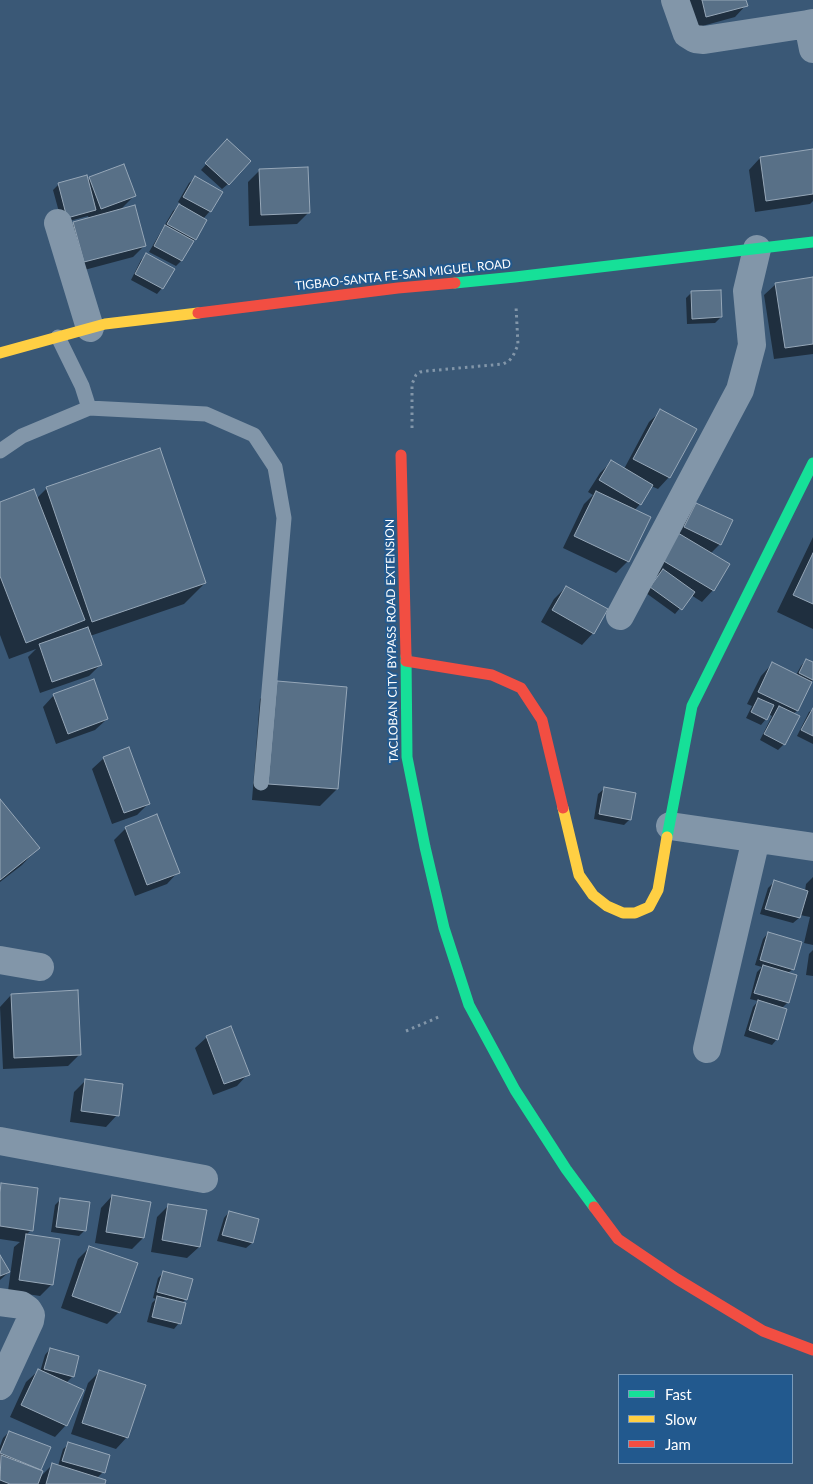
<!DOCTYPE html>
<style>
body{margin:0}
#map{position:relative;width:813px;height:1484px;overflow:hidden;background:#3a5876;font-family:Lato,sans-serif}
canvas{display:block}
.legend{position:absolute;left:618px;top:1374px;width:175px;height:90px;box-sizing:border-box;background:#22598e;border:1px solid #7a9bbb;margin:0;padding:6px 9px;list-style:none;font-size:15px;color:#fff}
.legend li{display:flex;align-items:center;gap:10px;height:25px}
.legend b{width:25px;border:1px solid #7a9bbb}
</style>
<div id="map">
<canvas width="813" height="1484"></canvas>
<ul class="legend">
<li><b style="height:6px;background:#16e098"></b>Fast</li>
<li><b style="height:6px;background:#ffcf43"></b>Slow</li>
<li><b style="height:6px;background:#f24e42"></b>Jam</li>
</ul>
</div>
<script>
const context = document.querySelector('canvas').getContext('2d');
context.lineJoin = 'round';
function fillPath(path, color) { context.fillStyle = color; context.fill(path, 'evenodd'); }
const shape = rows => new Path2D(rows.map(r => 'M' + r).join(''));
function trace(path, color, width, dash) { context.strokeStyle = color; context.lineWidth = width; context.lineCap = dash ? 'butt' : 'round'; context.setLineDash(dash || []); context.stroke(path); }
function drawText(font, color, halo, rows, align = 'center') {
  context.font = font + ' Lato,sans-serif'; context.lineWidth = 4; context.setLineDash([]); context.textBaseline = 'middle'; context.strokeStyle = halo; context.fillStyle = color; for (const [text, x, y, turn = 0] of rows) {
    context.save(); context.translate(x, y); context.rotate((+turn || 0) * Math.PI / 180); context.textAlign = isNaN(turn) ? turn : align; if (halo) context.strokeText(text, 0, 0); context.fillText(text, 0, 0); context.restore();
  }
}
fillPath(shape([
 [687,0,745,0,746,5,735,17,695,28],
 [227,141,228,184,222,189,201,170],
 [813,151,813,201,810,204,755,212,749,170,760,158],
 [260,170,308,213,297,224,249,226,248,182],
 [90,178,134,196,120,210,145,245,133,257,73,273,62,235,74,223,89,219,88,216,62,223,53,190,59,184,87,181],
 [195,178,210,211,203,219,195,239,181,261,176,266,149,252,173,211,181,204,178,202,189,183],
 [147,255,162,288,157,294,131,280,141,260],
 [813,278,813,354,774,359,764,295,776,284],
 [692,292,721,317,715,323,687,324,686,298],
 [661,411,669,477,658,489,651,486,640,504,634,511,628,561,616,573,563,548,584,504,593,495,588,492,600,473,611,462,624,469,649,422],
 [47,488,205,583,184,604,90,636,100,665,89,676,40,693,28,657,36,649,9,659,0,635,0,503,36,499],
 [696,504,720,544,710,554,713,590,702,602,691,595,675,614,646,593,658,576,651,572,685,516],
 [813,537,813,629,777,612],
 [566,587,593,633,582,645,541,622,554,599],
 [806,660,813,663,813,680,810,683,797,711,793,714,784,744,778,750,760,740,772,716,768,714,766,719,761,725,746,718,752,706,747,704,761,676,772,664,796,675,801,666],
 [277,682,337,789,320,806,252,800,260,699],
 [54,695,107,719,95,730,56,744,43,707],
 [813,709,813,744,797,736,809,712],
 [104,758,148,804,137,815,112,824,92,769],
 [604,789,630,819,624,825,594,819,598,794],
 [0,801,38,848,22,865,0,882],
 [126,828,178,872,167,884,135,896,114,840],
 [813,877,813,945,804,943,810,917,800,915,799,918,793,923,760,914,768,888,774,882,805,891,806,884],
 [768,933,793,969,788,973,788,1002,781,1009,777,1039,772,1045,744,1036,753,1007,758,1001,750,999,757,972,762,967,755,965,763,939],
 [813,950,813,976,806,975,809,954],
 [11,995,80,1054,68,1066,3,1069,0,1007],
 [207,1037,248,1074,237,1086,213,1095,195,1048],
 [85,1081,117,1115,106,1127,70,1122,74,1092],
 [2,1184,31,1230,26,1235,52,1284,40,1296,8,1291,14,1247,20,1242,0,1239,0,1186],
 [112,1196,143,1238,132,1249,95,1243,101,1208],
 [61,1199,85,1230,79,1236,51,1232,55,1205],
 [169,1205,199,1247,187,1258,151,1252,157,1217],
 [229,1212,258,1220,252,1243,246,1248,217,1241,224,1218],
 [89,1248,119,1312,107,1324,61,1308,78,1259],
 [0,1257,9,1272,0,1280],
 [163,1273,186,1299,182,1303,179,1323,174,1329,147,1322,152,1303,156,1299,153,1298,158,1278],
 [50,1349,73,1376,66,1383,66,1425,55,1437,10,1417,26,1382,38,1371,40,1372,45,1355],
 [99,1372,127,1437,116,1449,71,1434,88,1383],
 [9,1432,49,1448,39,1471,38,1479,52,1465,58,1466,63,1449,69,1444,103,1472,97,1478,103,1484,0,1484,0,1446,3,1438]
]), '#0007');
const building = shape([
 [702,0,746,0,748,6,706,17,702,0],
 [227,139,251,161,229,185,205,163,227,139],
 [813,149,813,194,766,201,760,157,813,149],
 [124,164,136,196,101,209,89,177,124,164],
 [308,167,310,213,261,215,259,169,308,167],
 [87,175,96,210,67,218,58,183,87,175],
 [195,176,223,192,211,212,183,197,195,176],
 [179,204,207,220,196,240,167,224,179,204],
 [135,205,146,246,84,262,73,222,135,205],
 [165,225,194,241,182,261,154,246,165,225],
 [146,253,175,269,163,289,135,274,146,253],
 [813,277,813,344,785,348,775,283,813,277],
 [721,290,722,317,692,319,691,291,721,290],
 [660,409,697,429,670,478,633,459,660,409],
 [160,448,206,583,92,622,46,487,160,448],
 [611,460,653,485,641,505,599,480,611,460],
 [34,489,85,620,26,643,0,576,0,502,34,489],
 [596,491,651,517,629,562,574,536,596,491],
 [696,503,733,520,721,545,684,527,696,503],
 [678,533,730,564,714,591,662,560,678,533],
 [813,553,813,604,793,595,813,553],
 [663,569,695,592,682,610,650,587,663,569],
 [566,586,608,609,594,634,552,610,566,586],
 [88,627,102,665,52,682,39,644,88,627],
 [806,659,813,662,813,680,799,673,806,659],
 [772,662,812,682,798,711,758,692,772,662],
 [94,679,108,719,68,734,53,694,94,679],
 [277,681,347,687,338,789,268,784,277,681],
 [758,698,774,705,767,720,751,712,758,698],
 [779,706,800,716,785,745,764,734,779,706],
 [813,708,813,736,801,730,813,708],
 [129,747,150,804,124,813,103,757,129,747],
 [604,787,636,793,631,820,599,814,604,787],
 [0,799,40,848,0,880,0,799],
 [157,814,180,873,147,885,125,827,157,814],
 [774,880,808,891,800,918,765,909,774,880],
 [768,932,802,942,794,970,760,960,768,932],
 [763,965,797,975,789,1003,754,993,763,965],
 [78,990,81,1055,14,1058,11,994,78,990],
 [758,1000,787,1009,778,1040,749,1030,758,1000],
 [231,1026,250,1075,224,1084,206,1036,231,1026],
 [85,1079,123,1084,119,1116,81,1111,85,1079],
 [1,1183,38,1188,33,1231,0,1226,0,1193,1,1183],
 [112,1195,151,1202,144,1238,106,1232,112,1195],
 [60,1198,90,1202,86,1231,56,1227,60,1198],
 [168,1204,207,1210,200,1247,162,1240,168,1204],
 [229,1211,259,1219,253,1243,222,1235,229,1211],
 [26,1234,60,1239,53,1285,19,1280,26,1234],
 [89,1246,138,1263,120,1313,72,1296,89,1246],
 [0,1255,10,1272,0,1276,0,1255],
 [163,1271,193,1279,187,1300,157,1292,163,1271],
 [157,1296,186,1303,181,1324,152,1317,157,1296],
 [50,1348,79,1356,74,1377,44,1369,50,1348],
 [38,1369,84,1390,67,1426,21,1405,38,1369],
 [99,1370,146,1385,128,1438,82,1423,99,1370],
 [9,1431,51,1447,41,1470,0,1453,9,1431],
 [68,1442,110,1455,105,1473,62,1461,68,1442],
 [1,1455,43,1471,38,1484,10,1484,0,1480,1,1455],
 [52,1463,106,1480,105,1484,46,1484,52,1463]
]);
fillPath(building, '#587087');
trace(building, '#96a7b8', 1);
trace(shape([
 [412,428,412,384,416,375,420,372,427,371,503,364,509,361,513,356,518,345,516,306],
 [406,1031,441,1016]
]), '#8296a9', 3, [2.5, 4]);
trace(shape([
 [58,337,82,386,89,408],
 [0,451,22,436,89,408,206,414,254,435,275,467,284,518,261,783]
]), '#8296a9', 15);
trace(shape([
 [675,0,687,34,695,39,704,40,808,24],
 [813,23,808,24,813,49],
 [58,223,90,328],
 [620,616,740,390,752,345,747,291,757,249],
 [670,826,813,847],
 [0,960,40,967],
 [707,1049,756,839],
 [0,1141,204,1179],
 [0,1302,21,1305,28,1310,31,1315,30,1321,0,1386]
]), '#8296a9', 28);
trace(shape([
 [455,283,515,277,813,242],
 [406,656,407,757,425,847,444,928,469,1005,515,1090,566,1169,594,1207],
 [667,837,692,706,813,463]
]), '#16e098', 11);
trace(shape([
 [0,353,105,324,198,313],
 [563,808,579,875,593,895,607,906,623,913,635,913,649,907,658,890,667,837]
]), '#ffcf43', 11);
trace(shape([
 [198,313,398,288,455,283],
 [401,455,406,656],
 [406,661,492,675,521,688,542,720,563,808],
 [594,1207,618,1239,677,1279,763,1331,813,1350]
]), '#f24e42', 11);
drawText('12px', '#fff', '#22598e', [
 ["TIGBAO-SANTA FE-SAN MIGUEL ROAD",403,275,-6],
 ["TACLOBAN CITY BYPASS ROAD EXTENSION",392,641,-91]
]);
</script>
